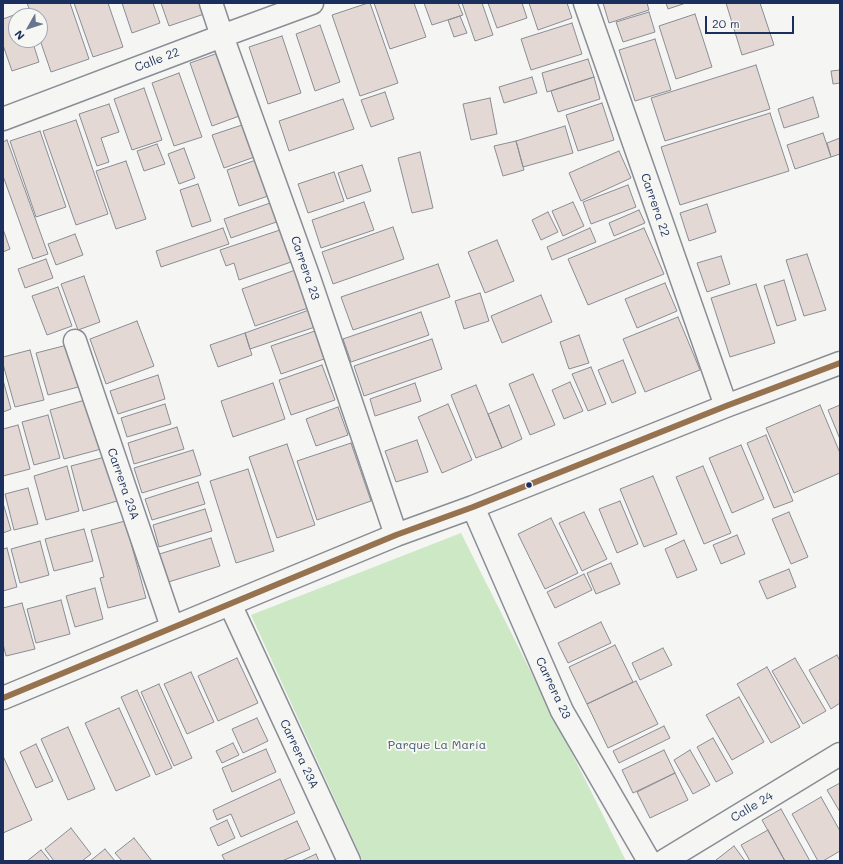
<!DOCTYPE html>
<meta charset="utf-8">
<style>
body{margin:0}
#map{position:relative;width:843px;height:864px;overflow:hidden;background:#f5f5f3;font-family:Mali,sans-serif}
canvas{display:block}
.frame{position:absolute;inset:0;border:4px solid #1b2f5e;pointer-events:none}
.north{position:absolute;left:8px;top:8px;width:40px;height:40px;box-sizing:border-box;background:#f6f6f2;border:1px solid #9ea6b7;border-radius:50%;rotate:231deg;font-size:11px;font-weight:700;line-height:16px;text-align:center;color:#1b2f5e}
.north::after{content:'';display:block;margin:auto;width:14px;height:18px;background:#677492;clip-path:polygon(50% 0,100% 100%,50% 72%,0 100%)}
.scale{position:absolute;left:705px;top:16px;width:89px;height:18px;box-sizing:border-box;border:2px solid #1b2f5e;border-top:0;padding-left:5px;font-size:12px;line-height:14px;white-space:nowrap;color:#1b2f5e;-webkit-text-stroke:3px #f6f6f2;paint-order:stroke}
</style>
<div id="map">
<canvas width="843" height="864"></canvas>
<div class="frame"></div>
<div class="north">N</div>
<div class="scale">20 m</div>
</div>
<script>
const context = document.querySelector('canvas').getContext('2d');
context.lineJoin = 'round';
function fillPath(path, color) { context.fillStyle = color; context.fill(path, 'evenodd'); }
const shape = rows => new Path2D(rows.map(r => 'M' + r).join(''));
function trace(path, color, width, dash) { context.strokeStyle = color; context.lineWidth = width; context.lineCap = dash ? 'butt' : 'round'; context.setLineDash(dash || []); context.stroke(path); }
function drawText(font, color, halo, rows, align = 'center') {
  context.font = font + ' Mali,sans-serif'; context.lineWidth = 4; context.setLineDash([]); context.textBaseline = 'middle'; context.strokeStyle = halo; context.fillStyle = color; for (const [text, x, y, turn = 0] of rows) {
    context.save(); context.translate(x, y); context.rotate((+turn || 0) * Math.PI / 180); context.textAlign = isNaN(turn) ? turn : align; if (halo) context.strokeText(text, 0, 0); context.fillText(text, 0, 0); context.restore();
  }
}
fillPath(shape([
 [461,533,626,861,363,861,251,615]
]), '#cce8c5');
const building = shape([
 [27,3,70,3,89,59,51,72,40,40,40,16,32,16,27,3],
 [74,3,108,3,123,47,93,57,74,3],
 [122,3,153,3,160,23,132,33,122,3],
 [161,3,207,3,210,12,169,26,161,3],
 [368,3,370,3,398,83,360,96,332,15,368,3],
 [374,3,414,3,426,37,390,49,374,3],
 [424,3,458,3,463,15,432,25,424,3],
 [462,3,482,3,493,35,475,41,462,3],
 [488,3,522,3,527,18,497,28,488,3],
 [529,3,567,3,572,18,538,30,529,3],
 [603,3,647,3,649,10,609,23,603,3],
 [666,3,686,3,668,9,666,3],
 [726,3,760,3,774,45,742,55,726,3],
 [22,12,23,16,16,16,16,40,32,40,39,62,12,71,3,45,3,19,22,12],
 [649,12,655,32,623,42,616,22,649,12],
 [695,14,712,67,676,79,659,26,695,14],
 [460,16,467,33,454,37,448,20,460,16],
 [572,23,582,54,531,70,521,39,572,23],
 [320,25,340,82,315,91,296,34,320,25],
 [282,36,301,93,268,104,249,47,282,36],
 [655,39,671,90,635,101,619,50,655,39],
 [221,52,242,115,212,126,190,63,221,52],
 [588,59,594,77,547,92,542,73,588,59],
 [756,65,770,109,665,141,651,98,756,65],
 [840,70,840,83,833,84,831,71,840,70],
 [179,73,202,137,174,146,152,83,179,73],
 [532,77,537,93,504,103,499,87,532,77],
 [594,77,600,99,558,112,551,91,594,77],
 [144,88,162,140,132,150,114,99,144,88],
 [385,92,394,119,371,127,361,100,385,92],
 [813,97,819,117,784,128,778,109,813,97],
 [490,98,497,134,471,140,463,104,490,98],
 [343,99,354,129,289,151,279,121,343,99],
 [602,103,614,140,578,151,566,115,602,103],
 [109,104,119,132,101,138,109,162,97,166,79,114,109,104],
 [770,113,789,171,680,205,661,147,770,113],
 [76,120,108,214,76,225,43,131,76,120],
 [248,123,260,155,224,168,212,135,248,123],
 [565,126,573,153,523,167,516,141,565,126],
 [40,131,66,207,36,217,10,141,40,131],
 [823,133,831,157,795,169,787,145,823,133],
 [840,138,840,154,831,157,827,143,840,138],
 [7,140,48,254,33,259,3,176,3,142,7,140],
 [516,141,524,170,503,176,494,146,516,141],
 [157,144,165,164,144,171,137,151,157,144],
 [184,148,195,178,179,184,168,154,184,148],
 [619,151,631,178,581,201,569,173,619,151],
 [420,152,433,208,412,213,398,158,420,152],
 [259,159,271,195,239,206,227,170,259,159],
 [126,161,146,219,116,229,96,171,126,161],
 [362,165,371,191,347,199,338,173,362,165],
 [334,172,344,201,308,213,298,184,334,172],
 [198,184,211,221,192,227,180,190,198,184],
 [628,185,636,207,591,224,583,202,628,185],
 [276,201,282,220,231,238,224,219,276,201],
 [364,202,374,230,321,248,312,220,364,202],
 [573,202,584,226,563,236,552,211,573,202],
 [707,204,716,232,689,241,680,213,707,204],
 [639,210,645,223,614,236,609,223,639,210],
 [548,212,558,232,541,240,532,220,548,212],
 [393,227,404,259,333,284,322,252,393,227],
 [223,228,229,244,161,267,156,251,223,228],
 [590,228,596,242,552,260,547,247,590,228],
 [644,228,664,274,588,305,568,259,644,228],
 [3,229,10,249,3,252,3,229],
 [283,229,294,261,239,280,234,263,226,266,220,250,283,229],
 [75,234,83,255,56,265,48,244,75,234],
 [497,240,514,281,485,293,468,252,497,240],
 [807,254,826,310,804,316,786,260,807,254],
 [721,256,730,284,707,292,697,263,721,256],
 [46,259,53,278,25,288,18,269,46,259],
 [438,264,450,297,353,330,341,297,438,264],
 [298,269,311,307,255,326,242,289,298,269],
 [84,276,100,322,78,330,61,284,84,276],
 [784,280,796,320,777,326,764,286,784,280],
 [665,283,677,311,637,328,625,299,665,283],
 [756,284,775,343,730,357,711,298,756,284],
 [58,287,72,326,47,335,32,296,58,287],
 [480,293,489,321,464,329,455,301,480,293],
 [541,295,552,322,502,343,491,316,541,295],
 [309,310,315,327,250,349,245,333,309,310],
 [421,312,429,335,351,362,343,339,421,312],
 [678,317,700,370,645,392,623,339,678,317],
 [137,321,154,366,106,384,90,339,137,321],
 [315,331,324,359,281,374,271,346,315,331],
 [245,333,252,355,218,367,210,345,245,333],
 [579,335,589,363,569,369,560,342,579,335],
 [432,339,442,369,364,396,354,366,432,339],
 [71,344,82,386,48,395,36,353,71,344],
 [30,350,44,400,15,407,3,364,3,357,30,350],
 [623,360,636,393,612,403,598,370,623,360],
 [322,365,335,400,291,415,279,380,322,365],
 [591,367,606,404,588,411,572,374,591,367],
 [533,374,555,425,530,435,509,384,533,374],
 [158,375,165,399,118,414,110,391,158,375],
 [3,380,11,409,3,412,3,380],
 [570,382,583,411,564,419,552,390,570,382],
 [273,383,285,419,233,437,221,401,273,383],
 [415,383,421,401,375,416,370,399,415,383],
 [476,385,502,448,476,458,451,395,476,385],
 [92,398,105,448,64,459,50,410,92,398],
 [165,404,171,424,127,437,121,418,165,404],
 [448,404,472,460,442,473,418,417,448,404],
 [509,405,522,439,502,448,488,414,509,405],
 [820,405,840,453,840,473,794,493,766,428,820,405],
 [840,405,840,439,828,410,840,405],
 [338,407,348,435,316,446,306,419,338,407],
 [48,415,60,458,34,465,22,422,48,415],
 [18,425,30,469,3,476,3,429,18,425],
 [177,427,184,449,134,464,128,443,177,427],
 [766,435,793,501,774,508,747,443,766,435],
 [417,440,428,472,396,482,385,451,417,440],
 [351,443,371,501,317,520,297,461,351,443],
 [287,444,315,525,277,538,249,457,287,444],
 [741,445,764,499,732,513,709,458,741,445],
 [193,450,201,475,142,493,134,468,193,450],
 [105,457,117,501,83,511,71,466,105,457],
 [67,466,79,511,46,520,34,476,67,466],
 [703,466,731,533,704,544,676,477,703,466],
 [248,469,274,551,236,563,210,481,248,469],
 [653,476,677,534,644,547,620,489,653,476],
 [198,482,205,504,152,520,145,499,198,482],
 [28,488,38,524,14,530,5,494,28,488],
 [620,501,638,544,617,553,599,509,620,501],
 [3,503,11,530,3,533,3,503],
 [205,509,212,531,159,547,153,525,205,509],
 [584,512,607,559,582,571,559,523,584,512],
 [789,512,808,557,791,564,772,519,789,512],
 [551,518,578,573,545,589,518,534,551,518],
 [125,521,146,598,108,608,100,578,104,577,91,530,125,521],
 [84,529,93,561,54,571,45,539,84,529],
 [737,535,745,554,721,564,713,545,737,535],
 [211,538,220,566,162,584,153,556,211,538],
 [684,540,697,570,677,578,665,549,684,540],
 [40,541,49,575,20,583,11,549,40,541],
 [7,548,17,587,3,591,3,549,7,548],
 [611,563,620,584,596,594,587,573,611,563],
 [789,569,796,587,767,599,759,581,789,569],
 [584,574,592,590,555,608,547,592,584,574],
 [95,588,103,619,75,627,66,596,95,588],
 [61,600,70,634,36,643,27,609,61,600],
 [22,603,35,649,6,656,3,644,3,608,22,603],
 [601,622,611,643,568,663,558,643,601,622],
 [615,645,633,682,587,704,569,667,615,645],
 [663,648,672,665,640,680,632,663,663,648],
 [837,655,840,661,840,703,831,709,809,670,837,655],
 [237,658,258,703,218,721,198,676,237,658],
 [795,658,826,711,803,724,772,671,795,658],
 [767,667,800,727,771,743,737,684,767,667],
 [191,672,214,722,187,734,164,684,191,672],
 [636,681,658,724,608,748,587,704,636,681],
 [159,684,192,758,174,766,141,692,159,684],
 [137,690,172,768,156,775,121,697,137,690],
 [739,697,764,742,732,760,706,715,739,697],
 [119,708,150,776,116,791,85,723,119,708],
 [257,718,268,741,243,753,232,729,257,718],
 [664,726,670,738,619,763,613,751,664,726],
 [68,727,95,789,68,800,41,739,68,727],
 [713,738,733,773,716,782,697,747,713,738],
 [233,743,239,755,222,763,216,751,233,743],
 [36,744,53,781,36,788,20,752,36,744],
 [266,749,276,772,232,792,222,768,266,749],
 [664,750,675,773,633,793,622,770,664,750],
 [690,750,710,785,693,794,674,760,690,750],
 [3,756,32,820,3,833,3,756],
 [675,773,688,800,650,818,637,792,675,773],
 [280,779,295,813,241,837,231,814,217,820,213,810,280,779],
 [840,783,840,812,827,790,840,783],
 [821,797,840,831,840,851,823,861,818,861,792,814,821,797],
 [781,809,810,861,785,861,762,820,781,809],
 [227,820,235,838,218,846,210,828,227,820],
 [297,821,310,849,282,861,225,861,222,855,297,821],
 [71,828,91,854,82,861,54,861,45,849,71,828],
 [768,830,785,861,750,861,741,845,768,830],
 [134,838,152,861,122,861,115,853,134,838],
 [734,846,745,861,717,861,716,860,734,846],
 [105,849,115,861,90,861,105,849],
 [41,850,50,861,27,861,41,850],
 [316,854,319,861,301,861,316,854]
]);
fillPath(building, '#e3d8d4');
trace(building, '#898d95', 1);
const minor = shape([
 [211,3,222,36,309,278,396,535],
 [585,3,726,406],
 [3,119,222,36,312,3],
 [75,341,172,627],
 [473,507,562,711,649,861],
 [230,604,349,861],
 [3,698,396,535,473,507,726,406,840,363],
 [664,861,840,754]
]);
trace(minor, '#898d95', 25);
trace(minor, '#f5f5f3', 22);
trace(shape([
 [3,698,396,535,473,507,726,406,840,363]
]), '#96724f', 6);
for (const [x, y, r, color] of [
 [529,485,3.5,"#1b2f5e"]
]) { const dot = new Path2D(); dot.arc(x, y, r, 0, 2 * Math.PI); context.fillStyle = color; context.fill(dot); trace(dot, '#f6f6f2', 1.5); }
drawText('12px', '#1b2f5e', '#f6f6f2', [
 ["Calle 22",157,60,-21],
 ["Carrera 22",655,205,71],
 ["Carrera 23",305,268,71],
 ["Carrera 23A",123,484,71],
 ["Carrera 23",553,688,65],
 ["Carrera 23A",299,754,65],
 ["Calle 24",752,807,-31]
]);
drawText('12px', '#3f5a6e', '#f6f6f2', [
 ["Parque La María",437,745]
]);
</script>
